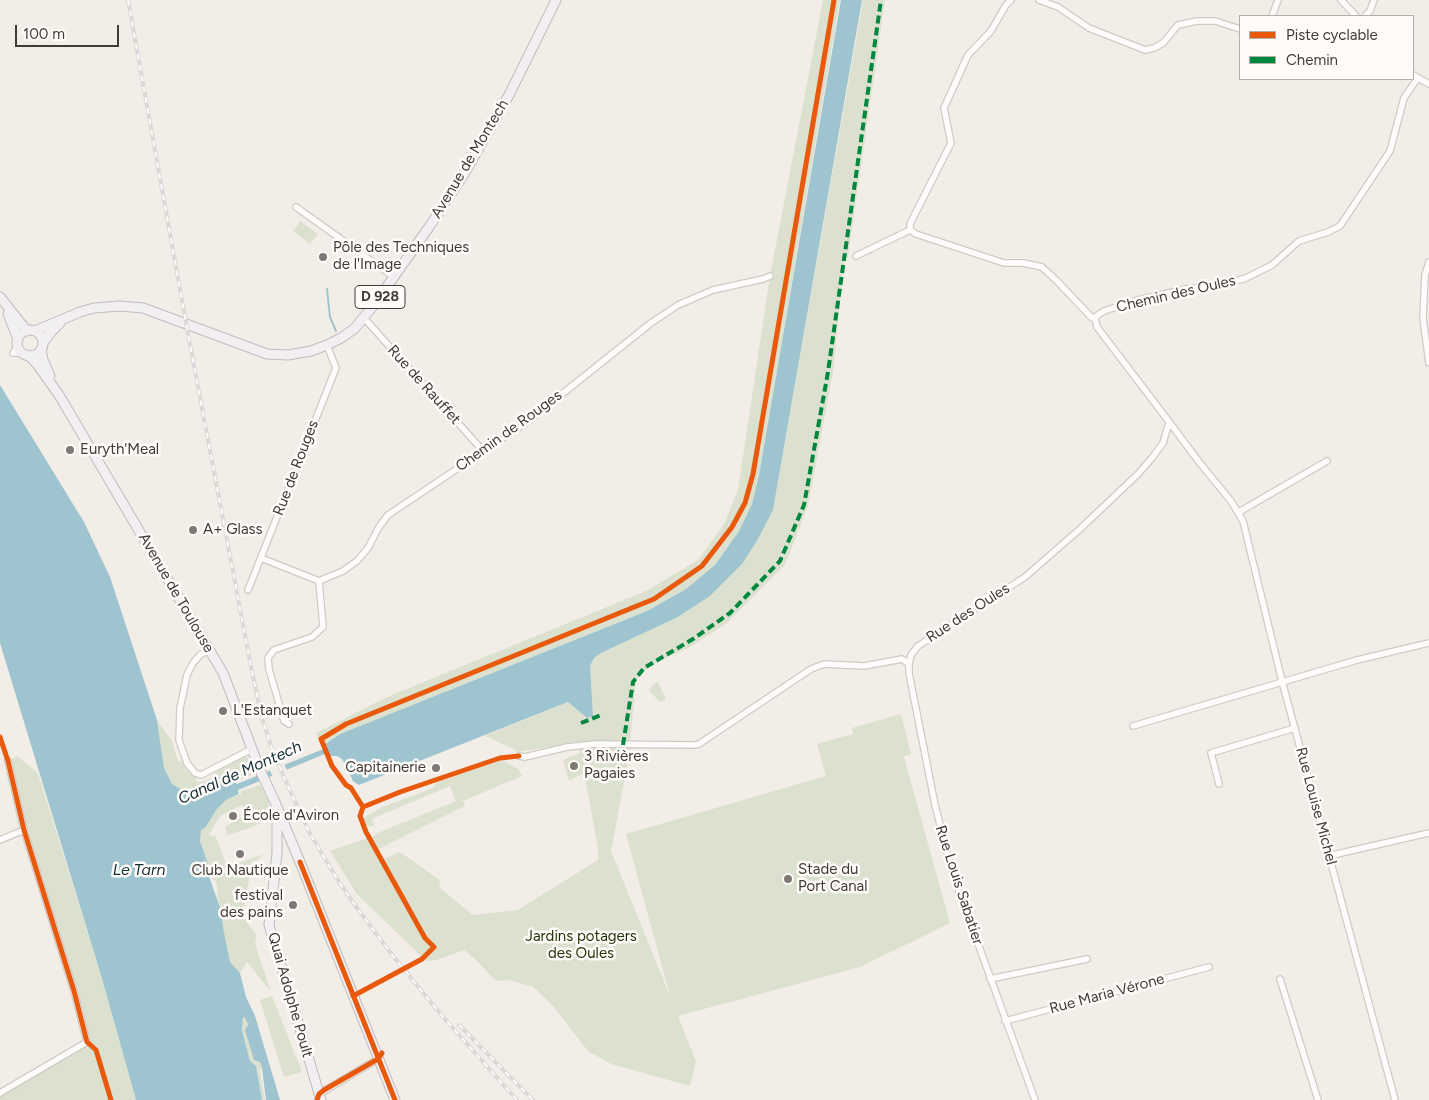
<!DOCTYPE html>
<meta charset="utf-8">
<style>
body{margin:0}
#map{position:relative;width:1429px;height:1100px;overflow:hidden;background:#f3ede7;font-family:Figtree,sans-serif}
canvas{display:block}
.legend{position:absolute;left:1239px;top:15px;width:175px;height:65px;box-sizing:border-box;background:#fefbf9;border:1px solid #b2aeab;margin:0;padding:6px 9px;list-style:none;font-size:15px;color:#403b37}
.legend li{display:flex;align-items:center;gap:10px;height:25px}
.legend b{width:25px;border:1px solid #b2aeab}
.scale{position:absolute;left:15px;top:25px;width:104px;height:22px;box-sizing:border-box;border:2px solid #403b37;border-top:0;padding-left:6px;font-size:15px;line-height:18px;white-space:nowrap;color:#403b37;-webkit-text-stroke:4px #fefbf9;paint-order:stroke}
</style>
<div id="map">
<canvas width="1429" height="1100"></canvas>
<ul class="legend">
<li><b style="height:6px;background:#e8590c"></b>Piste cyclable</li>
<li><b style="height:6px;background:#00873e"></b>Chemin</li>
</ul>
<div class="scale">100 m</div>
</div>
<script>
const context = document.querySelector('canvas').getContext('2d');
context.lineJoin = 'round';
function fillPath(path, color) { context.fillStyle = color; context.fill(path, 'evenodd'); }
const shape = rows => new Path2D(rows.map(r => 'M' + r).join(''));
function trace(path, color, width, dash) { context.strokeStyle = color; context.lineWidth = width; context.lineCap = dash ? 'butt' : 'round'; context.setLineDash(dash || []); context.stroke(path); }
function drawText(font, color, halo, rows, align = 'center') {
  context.font = font + ' Figtree,sans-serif'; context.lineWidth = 5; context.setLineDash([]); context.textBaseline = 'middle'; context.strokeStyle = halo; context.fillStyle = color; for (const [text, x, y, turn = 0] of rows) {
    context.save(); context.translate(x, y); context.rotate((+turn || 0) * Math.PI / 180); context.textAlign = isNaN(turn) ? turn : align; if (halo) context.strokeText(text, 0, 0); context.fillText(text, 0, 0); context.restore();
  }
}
fillPath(shape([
 [823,0,840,0,759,475,752,504,739,531,715,565,686,589,647,611,340,734,323,744,316,733,387,697,646,591,698,560,724,524,738,490,770,276],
 [863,0,885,0,848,256,844,260,833,372,808,506,785,565,727,623,690,647,651,665,636,680,630,743,570,744,517,752,514,749,485,736,568,702,587,718,593,716,590,666,594,658,601,653,678,617,710,596,742,564,757,541,773,510],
 [300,221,318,234,310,244,293,231],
 [658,682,666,699,660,702,649,691,653,684],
 [901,714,911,754,904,757,950,923,860,967,678,1016,696,1061,690,1086,611,1064,588,1051,553,1006,533,987,509,980,496,981,475,959,464,950,437,960,426,961,356,893,330,851,376,835,375,834,456,801,450,786,372,819,374,826,368,826,364,824,363,818,380,808,433,788,436,783,502,760,518,769,522,776,463,801,465,806,379,849,384,859,400,852,441,881,439,887,473,915,518,910,598,860,598,848,584,773,569,781,563,760,580,753,579,746,631,745,611,851,670,996,626,834,826,776,817,744,853,734,852,728],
 [157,720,172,741,178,762,182,761,187,771,196,777,197,782,205,781,216,776,215,770,246,755,255,773,237,782,235,778,196,794,187,793,172,784,164,768],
 [17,756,38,773,103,982,136,1100,0,1100,0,1093,87,1042,24,830,8,761],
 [260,785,268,800,269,806,259,824,247,829,227,835,225,827,247,814,241,805,219,817,209,835,216,837,225,861,230,866,264,854,258,860,252,861,243,917,257,935,255,944,271,992,247,962,240,973,230,962,223,927,222,913,217,896,218,893,216,881,212,879,200,841,201,830,205,828,217,809,226,800,241,794,241,791],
 [272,996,302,1072,284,1077,260,1000],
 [243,1017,245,1018,262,1068,260,1071,265,1100,262,1100,256,1066,250,1061,242,1029]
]), '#dce1cf');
fillPath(shape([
 [841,0,862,0,773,510,757,541,742,564,710,596,678,617,601,653,594,658,590,666,593,716,587,718,568,702,359,785,353,781,342,759,337,756,329,756,327,753,238,790,239,794,226,800,217,809,205,828,201,830,200,841,209,867,206,868,222,913,223,927,230,962,240,973,246,997,255,1016,280,1100,266,1100,262,1068,260,1062,254,1060,245,1030,248,1025,245,1018,243,1017,242,1030,250,1061,256,1066,262,1100,136,1100,103,982,0,643,0,385,84,522,110,577,157,720,164,768,172,784,187,793,196,794,234,779,237,784,326,748,325,744,340,734,647,611,686,589,715,565,739,531,752,504,759,475]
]), '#9ec4d0');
fillPath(shape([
 [283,762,288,772,273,778,269,768]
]), '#f3ede7');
trace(shape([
 [327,289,330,317,336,331]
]), '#9ec4d0', 2);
const minor = shape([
 [1039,0,1058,7,1089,28,1145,50,1154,48,1163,43,1178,25,1197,21,1215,21,1240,29],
 [1341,0,1356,16],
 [1272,16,1278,0],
 [1365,16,1370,11,1374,0],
 [1413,75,1429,84],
 [296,207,394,277],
 [910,230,910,224,951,143,944,108,968,55,991,31,1006,5,1011,0],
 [1429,262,1425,275,1423,318,1429,363],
 [1095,317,1104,311,1138,300,1186,289,1218,286,1246,278,1272,265,1299,241,1328,232,1340,226,1390,151,1404,98,1417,79],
 [364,318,484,452],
 [18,346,13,353,23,353],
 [1170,423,1199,462,1231,501,1243,521,1282,681,1395,1100],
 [1239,512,1327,461],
 [261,558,319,581,343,571,357,561,368,548,379,527,388,515,527,422,651,323,678,305,713,290,763,279,770,276],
 [248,590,336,368,327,345],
 [209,650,200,655,193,663,187,675,180,708,179,740,187,763,195,773,201,775,252,749],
 [909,664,909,673,935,805,953,875,1035,1100],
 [289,724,284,721,269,669,268,658,274,650,312,637,323,627,319,581],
 [1133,726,1357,660,1429,643],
 [519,756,525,757,567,747,596,744,694,745,699,744,811,669,824,664,864,666,902,659,909,664,911,655,918,646,1025,577,1080,529,1138,474,1152,458,1163,443,1168,426,1170,423,1097,327,1095,317,1092,318,1057,281,1042,267,1023,263,1004,263,916,234,910,230,856,256],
 [1219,784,1211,753,1295,728],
 [0,840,24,830],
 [1328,856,1429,833],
 [990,979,1087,959],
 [1280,979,1318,1100],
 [1005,1021,1209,967],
 [0,1093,87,1042,74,991,24,830,8,761],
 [319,1094,378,1059]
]);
const primary = shape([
 [0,297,27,331],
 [8,314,18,339],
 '17 343a13 13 0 1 1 26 0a13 13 0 1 1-26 0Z',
 [35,331,80,312,94,308,120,306,143,308,267,354,288,355,311,351,327,345,341,338,354,329,374,305,429,227,464,174,509,95,556,0],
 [43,343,51,332,60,323],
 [41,350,43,360,50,376],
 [28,355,37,364,59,395,223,673,260,770,274,800,300,862,395,1100],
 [277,815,277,853,269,925,321,1100]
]);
trace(minor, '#d0cac5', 8);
trace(primary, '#c2babf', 11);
trace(minor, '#fdfcfb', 5.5);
trace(primary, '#f2eff3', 9);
const rail = shape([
 [128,0,188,334,252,672,262,718,273,752,291,793,309,832,339,882,357,908,393,956,443,1017,517,1100],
 [459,1025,533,1100]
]);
trace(rail, '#dbd9d7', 4);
trace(rail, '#fefbf9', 2, [5.5]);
trace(shape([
 [581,723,601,715],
 [623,745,633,682,644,668,693,639,730,613,780,561,804,505,828,372,881,0]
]), '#00873e', 4, [8, 4]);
trace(shape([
 [0,737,8,761,24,830,74,991,87,1042,96,1050,111,1100],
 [363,807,351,788,346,785,332,766,321,739,346,724,654,599,702,566,732,527,745,503,753,474,834,0],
 [300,862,395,1100],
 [353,996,422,959,434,947,425,938,366,832,360,816,363,807,400,792,500,758,519,756],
 [317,1100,319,1094,324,1090,378,1059,382,1053]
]), '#e8590c', 5);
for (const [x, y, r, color] of [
 [323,257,5,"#7f7975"],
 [70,450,5,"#7f7975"],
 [193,530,5,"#7f7975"],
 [223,711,5,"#7f7975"],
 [574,766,5,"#7f7975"],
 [436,768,5,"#7f7975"],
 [233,816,5,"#7f7975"],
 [240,854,5,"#7f7975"],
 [788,879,5,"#7f7975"],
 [293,905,5,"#7f7975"]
]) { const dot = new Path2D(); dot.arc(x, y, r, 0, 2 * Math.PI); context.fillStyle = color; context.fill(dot); trace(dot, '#fefbf9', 2); }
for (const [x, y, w] of [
 [380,297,50]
]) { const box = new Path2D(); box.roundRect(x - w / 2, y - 11.5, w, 23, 4); context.fillStyle = '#fefbf9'; context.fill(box); trace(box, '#403b37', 1); }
drawText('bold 14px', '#403b37', null, [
 ["D 928",380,297]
]);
drawText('15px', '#403b37', '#fefbf9', [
 ["Avenue de Montech",470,159,-59],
 ["Chemin des Oules",1176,294,-13],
 ["Rue de Rauffet",424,385,48],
 ["Chemin de Rouges",509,431,-36],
 ["Rue de Rouges",296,468,-69],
 ["Avenue de Toulouse",176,593,60],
 ["Rue des Oules",968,613,-33],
 ["Rue Louise Michel",1316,806,75],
 ["Rue Louis Sabatier",959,885,72],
 ["Rue Maria Vérone",1107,994,-15],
 ["Quai Adolphe Poult",290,995,74]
]);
drawText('15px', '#403b37', '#fefbf9', [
 ["Pôle des Techniques",333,248],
 ["de l'Image",333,265],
 ["Euryth'Meal",80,450],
 ["A+ Glass",203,530],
 ["L'Estanquet",233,711],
 ["3 Rivières",584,757],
 ["Pagaies",584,774],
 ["Capitainerie",426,768,"right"],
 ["École d'Aviron",243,816],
 ["Stade du",798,870],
 ["Port Canal",798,887],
 ["Club Nautique",240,871,"center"],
 ["festival",283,896,"right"],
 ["des pains",283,913,"right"]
], 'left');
drawText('15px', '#1e3202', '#fefbf9', [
 ["Jardins potagers",581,937],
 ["des Oules",581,954]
]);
drawText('italic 16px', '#112e37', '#fefbf9', [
 ["Canal de Montech",240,773,-24],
 ["Le Tarn",139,870]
]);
</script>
